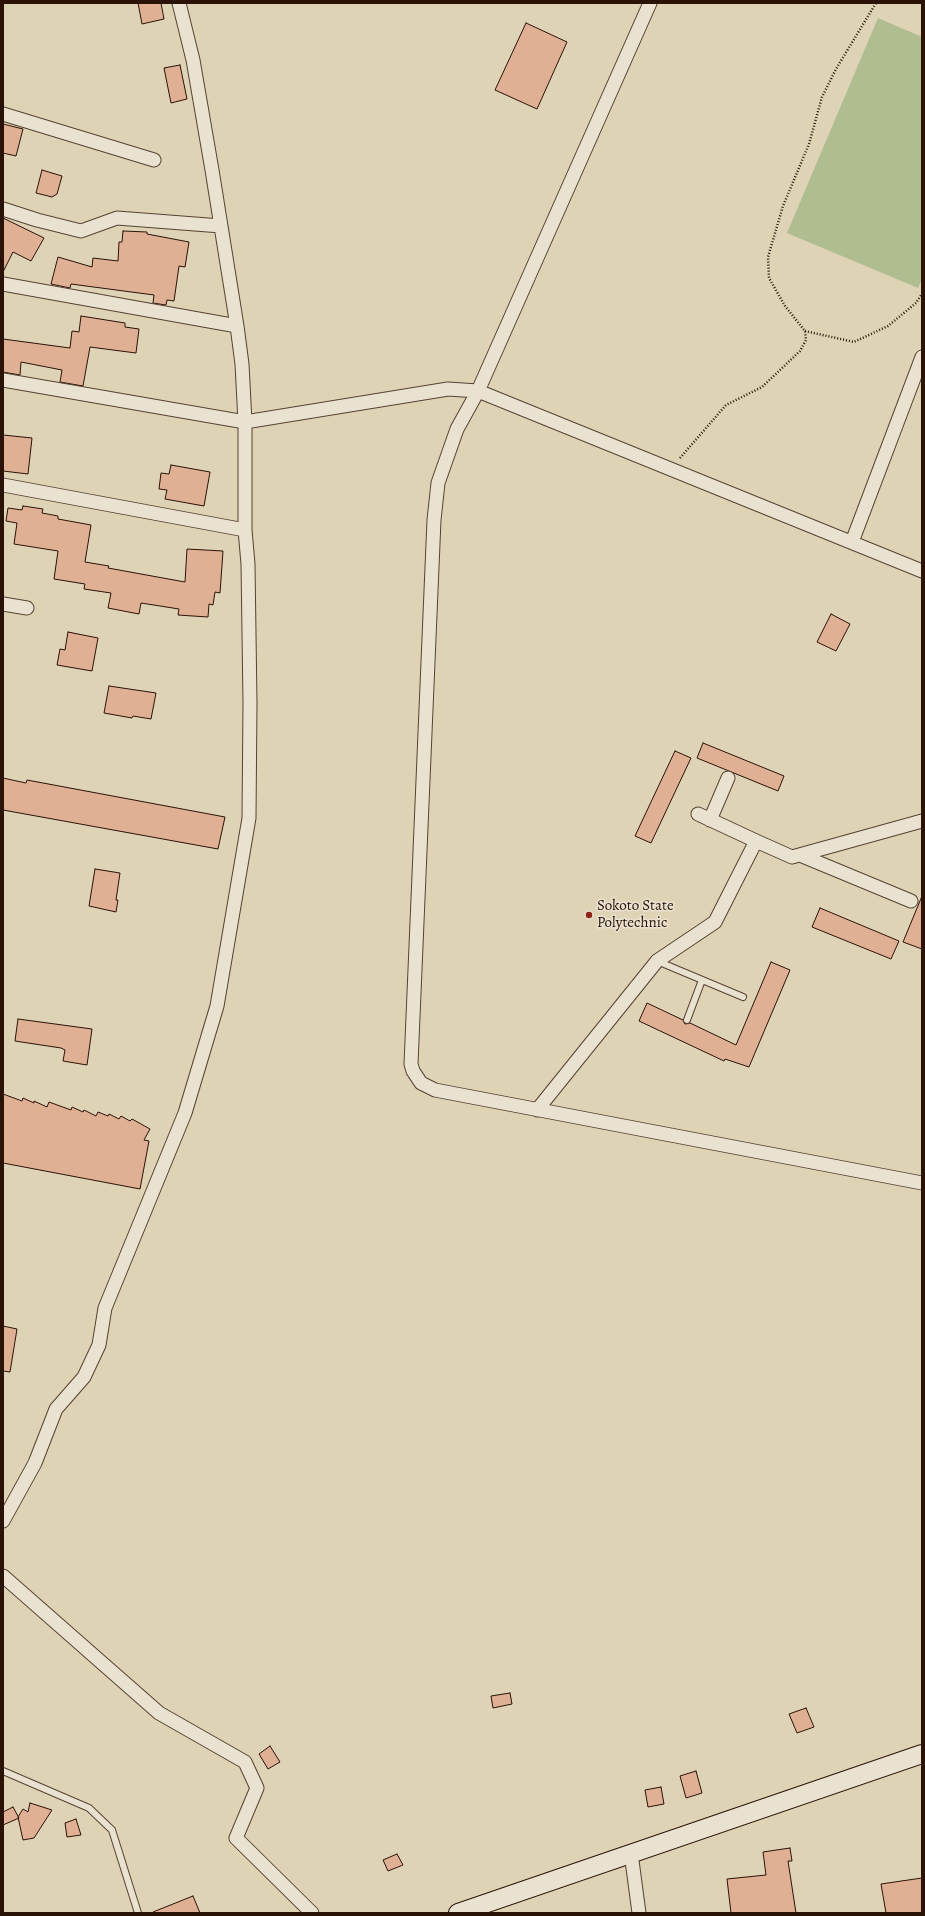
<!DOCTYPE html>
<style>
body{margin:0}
#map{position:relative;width:925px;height:1916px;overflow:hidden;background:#dfd3b6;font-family:Alegreya,serif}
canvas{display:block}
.frame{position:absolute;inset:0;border:4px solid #2a1206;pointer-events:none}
</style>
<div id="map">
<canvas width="925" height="1916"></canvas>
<div class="frame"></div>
</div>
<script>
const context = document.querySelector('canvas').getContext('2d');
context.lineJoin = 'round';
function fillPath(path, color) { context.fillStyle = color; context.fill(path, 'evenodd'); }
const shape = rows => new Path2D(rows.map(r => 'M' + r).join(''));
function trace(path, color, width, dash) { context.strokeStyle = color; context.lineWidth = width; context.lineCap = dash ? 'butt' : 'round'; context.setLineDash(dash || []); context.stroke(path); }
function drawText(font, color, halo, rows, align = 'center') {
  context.font = font + ' Alegreya,serif'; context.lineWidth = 3; context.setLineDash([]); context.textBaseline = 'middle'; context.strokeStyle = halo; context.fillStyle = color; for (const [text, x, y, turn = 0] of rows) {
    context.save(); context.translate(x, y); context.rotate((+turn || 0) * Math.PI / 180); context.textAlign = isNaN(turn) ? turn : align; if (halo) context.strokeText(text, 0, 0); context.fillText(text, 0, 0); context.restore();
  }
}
fillPath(shape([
 [878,18,922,37,922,279,918,288,787,233]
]), '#afbd90');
const building = shape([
 [138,3,161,3,164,19,142,24,138,3],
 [526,23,567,42,537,109,495,90,526,23],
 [180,65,187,99,171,103,164,68,180,65],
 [3,124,23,129,16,156,3,153,3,124],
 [42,170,62,176,57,194,52,197,36,193,42,170],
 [3,218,44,238,31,261,13,252,3,272,3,218],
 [123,231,147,232,147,234,189,242,185,267,179,266,174,301,167,300,166,305,153,303,154,295,71,284,70,288,51,284,58,257,92,267,93,258,118,261,119,242,122,242,123,231],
 [81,316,125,323,125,327,139,329,136,353,90,347,83,386,60,382,62,370,21,362,20,375,3,372,3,339,70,348,72,331,79,332,81,316],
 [3,435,32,438,28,474,3,471,3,435],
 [171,465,210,472,204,506,165,499,167,490,159,489,161,473,169,474,171,465],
 [23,506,43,509,42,513,58,516,58,519,91,525,85,562,109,566,108,568,185,582,187,549,223,551,220,593,215,592,213,605,209,604,208,617,178,615,179,609,141,603,139,614,108,608,111,593,84,589,85,584,54,579,58,551,14,544,17,523,6,521,8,508,22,510,23,506],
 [831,614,850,624,836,651,817,642,831,614],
 [68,632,98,638,92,671,57,665,60,649,65,650,68,632],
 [109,686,156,693,151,719,133,716,132,718,104,713,109,686],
 [703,743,784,776,778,791,697,758,703,743],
 [675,751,691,758,651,843,635,836,675,751],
 [3,778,26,783,27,780,225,817,218,849,3,810,3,778],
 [95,869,120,873,116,900,118,900,116,912,89,906,95,869],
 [922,896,922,949,903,942,922,896],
 [820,908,899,941,891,959,812,927,820,908],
 [771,962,790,970,749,1067,725,1059,724,1061,639,1021,647,1003,683,1020,685,1024,690,1023,736,1045,771,962],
 [18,1019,92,1029,87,1065,63,1061,65,1050,61,1048,15,1041,18,1019],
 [3,1094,22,1101,23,1098,34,1103,34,1101,47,1107,49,1102,71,1110,72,1107,83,1112,84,1110,96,1116,98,1112,108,1116,109,1114,119,1119,121,1116,130,1121,132,1119,150,1129,144,1140,149,1141,140,1189,3,1163,3,1094],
 [3,1326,17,1329,10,1372,3,1371,3,1326],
 [510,1693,512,1704,493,1708,491,1696,510,1693],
 [806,1708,814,1727,797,1733,789,1714,806,1708],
 [270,1746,280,1762,268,1769,259,1754,270,1746],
 [696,1771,702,1793,686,1798,680,1776,696,1771],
 [661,1787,664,1804,648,1807,645,1790,661,1787],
 [30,1803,52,1810,34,1838,23,1840,18,1817,23,1809,28,1812,30,1803],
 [13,1807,19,1818,3,1825,3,1812,13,1807],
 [76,1819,81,1835,67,1837,65,1823,76,1819],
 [790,1848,792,1861,788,1861,796,1913,731,1913,727,1879,766,1875,763,1852,790,1848],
 [397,1854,403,1865,388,1871,383,1860,397,1854],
 [922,1878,922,1913,886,1913,881,1884,922,1878],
 [193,1896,200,1913,153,1913,153,1912,193,1896]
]);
fillPath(building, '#e0b094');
trace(building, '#2a1206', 1);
const lane = shape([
 [657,961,743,997],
 [687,1020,702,980],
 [3,1771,89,1808,112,1830,138,1913]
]);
const street = shape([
 [650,3,478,391,457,429,438,483,434,520,411,1064,413,1071,421,1083,435,1090,922,1183],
 [3,114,154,160],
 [3,209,37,220,81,231,117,218,221,226],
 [3,284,237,326],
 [3,380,245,422,448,389,478,391,922,571],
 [3,485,245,530],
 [852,542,922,357],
 [3,604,27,608],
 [698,814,756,841],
 [710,820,728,778],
 [800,855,911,901],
 [537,1110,657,961,715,922,756,841,792,857,922,821],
 [3,1521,35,1463,56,1409,84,1377,99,1345,105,1308,185,1113,217,1006,249,818,250,703,248,564,245,530,245,422,242,364,237,326,212,170,193,60,179,3],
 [3,1576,159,1713,245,1762,257,1788,236,1838,312,1913],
 [631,1853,639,1913]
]);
const secondary = shape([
 [458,1913,922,1754]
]);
trace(lane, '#574232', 8);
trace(street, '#574232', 15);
trace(secondary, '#2a1206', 20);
trace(shape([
 [805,331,854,342,888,326,916,303,922,294],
 [680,458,726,405,762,387,800,351,806,340,805,331,785,306,769,278,768,257,783,206,809,144,822,97,836,69,876,3]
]), '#2a1206', 2.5, [1, 2]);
trace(lane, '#eae2d0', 6);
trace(street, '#eae2d0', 13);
trace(secondary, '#eae2d0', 18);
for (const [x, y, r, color] of [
 [589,915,4,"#8f2418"]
]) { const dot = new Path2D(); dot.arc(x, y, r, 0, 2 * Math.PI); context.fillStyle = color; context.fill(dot); trace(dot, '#eae2d0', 1.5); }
drawText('15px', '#2a1206', '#eae2d0', [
 ["Sokoto State",597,906],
 ["Polytechnic",597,923]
], 'left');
</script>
